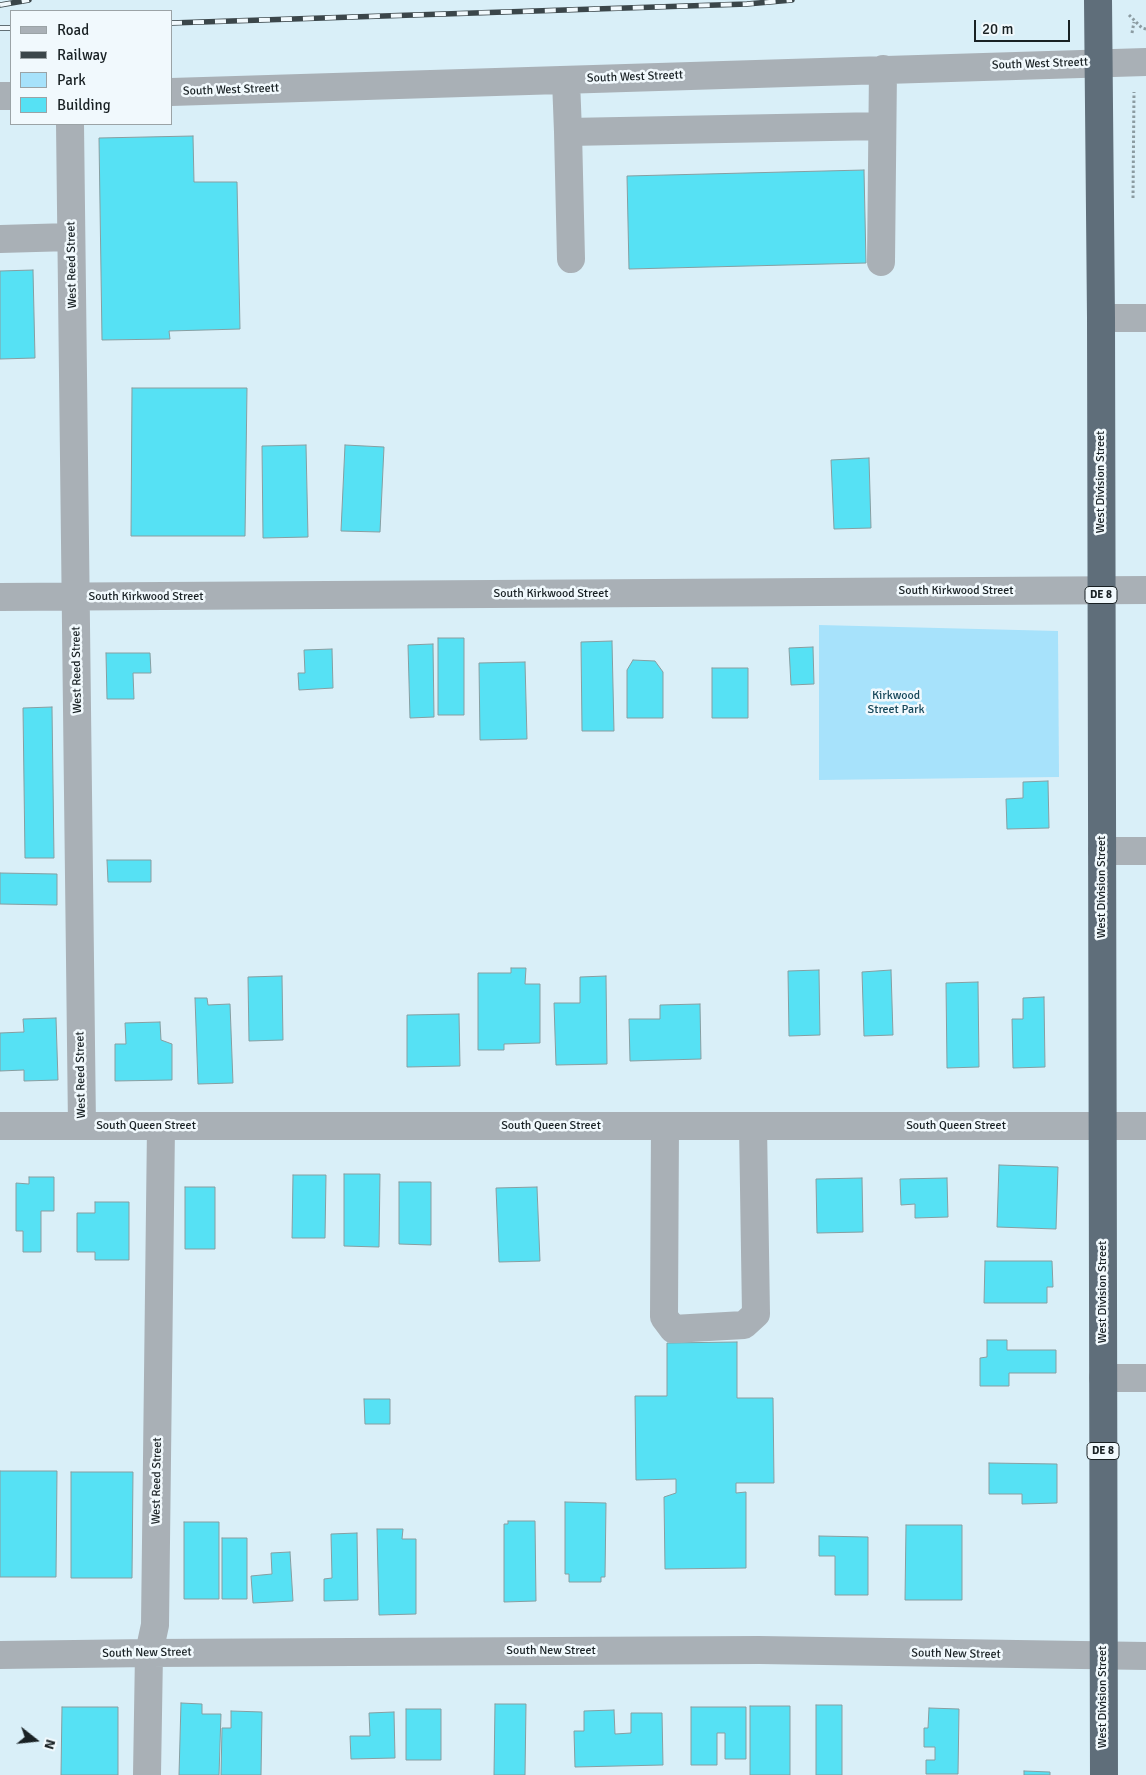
<!DOCTYPE html>
<style>
body{margin:0}
#map{position:relative;width:1146px;height:1775px;overflow:hidden;background:#d9eff8;font-family:Signika,sans-serif}
canvas{display:block}
.legend{position:absolute;left:10px;top:10px;width:162px;height:115px;box-sizing:border-box;background:#f1f9fd;border:1px solid #9ba3a6;margin:0;padding:6px 9px;list-style:none;font-size:15px;color:#192124}
.legend li{display:flex;align-items:center;gap:10px;height:25px}
.legend b{width:25px;border:1px solid #9ba3a6}
.north{position:absolute;left:10px;top:1715px;width:50px;height:50px;-webkit-text-stroke:4px #f1f9fd;paint-order:stroke;rotate:106deg;font-size:14px;font-weight:700;line-height:20px;text-align:center;color:#192124}
.north::after{content:'';display:block;margin:auto;width:18px;height:22px;background:#192124;clip-path:polygon(50% 0,100% 100%,50% 72%,0 100%)}
.scale{position:absolute;left:974px;top:20px;width:96px;height:22px;box-sizing:border-box;border:2px solid #192124;border-top:0;padding-left:6px;font-size:15px;line-height:18px;white-space:nowrap;color:#192124;-webkit-text-stroke:4px #f1f9fd;paint-order:stroke}
</style>
<div id="map">
<canvas width="1146" height="1775"></canvas>
<ul class="legend">
<li><b style="height:6px;background:#a9b0b6"></b>Road</li>
<li><b style="height:6px;background:#3b464a"></b>Railway</li>
<li><b style="height:14px;background:#a7e2fb"></b>Park</li>
<li><b style="height:14px;background:#56e1f4"></b>Building</li>
</ul>
<div class="north">N</div>
<div class="scale">20 m</div>
</div>
<script>
const context = document.querySelector('canvas').getContext('2d');
context.lineJoin = 'round';
function fillPath(path, color) { context.fillStyle = color; context.fill(path, 'evenodd'); }
const shape = rows => new Path2D(rows.map(r => 'M' + r).join(''));
function trace(path, color, width, dash) { context.strokeStyle = color; context.lineWidth = width; context.lineCap = dash ? 'butt' : 'round'; context.setLineDash(dash || []); context.stroke(path); }
function drawText(font, color, halo, rows, align = 'center') {
  context.font = font + ' Signika,sans-serif'; context.lineWidth = 5; context.setLineDash([]); context.textBaseline = 'middle'; context.strokeStyle = halo; context.fillStyle = color; for (const [text, x, y, turn = 0] of rows) {
    context.save(); context.translate(x, y); context.rotate((+turn || 0) * Math.PI / 180); context.textAlign = isNaN(turn) ? turn : align; if (halo) context.strokeText(text, 0, 0); context.fillText(text, 0, 0); context.restore();
  }
}
fillPath(shape([
 [819,625,1058,631,1059,777,819,780]
]), '#a7e2fb');
const building = shape([
 [193,136,194,182,237,182,240,329,169,331,170,339,102,340,99,138,193,136],
 [864,170,866,263,629,269,627,176,864,170],
 [33,270,35,358,0,359,0,271,33,270],
 [132,388,247,388,245,536,131,536,132,388],
 [306,445,308,537,263,538,262,446,306,445],
 [345,445,384,447,380,532,341,531,345,445],
 [869,458,871,528,834,529,831,460,869,458],
 [438,638,464,638,464,715,438,715,438,638],
 [612,641,614,731,582,731,581,642,612,641],
 [433,644,434,717,410,718,408,645,433,644],
 [813,647,814,684,791,685,789,648,813,647],
 [332,649,333,688,299,690,298,673,305,673,304,650,332,649],
 [106,653,150,653,151,673,133,673,134,699,107,699,106,653],
 [633,660,655,661,663,672,663,718,627,718,627,670,633,660],
 [525,662,527,739,480,740,479,663,525,662],
 [712,668,748,668,748,718,712,718,712,668],
 [52,707,54,858,25,858,23,708,52,707],
 [1048,781,1049,828,1007,829,1006,799,1023,798,1023,782,1048,781],
 [107,860,151,860,151,882,108,882,107,860],
 [0,873,57,874,57,905,0,904,0,873],
 [511,968,526,968,525,984,540,984,540,1043,504,1044,504,1050,478,1050,478,973,511,973,511,968],
 [819,970,820,1035,789,1036,788,971,819,970],
 [891,970,893,1035,864,1036,862,972,891,970],
 [282,976,283,1040,249,1041,248,977,282,976],
 [606,976,607,1064,556,1065,554,1003,580,1003,580,977,606,976],
 [978,982,979,1067,947,1068,946,983,978,982],
 [1044,997,1045,1067,1013,1068,1012,1019,1023,1019,1023,998,1044,997],
 [195,998,207,998,208,1005,230,1004,233,1083,198,1084,195,998],
 [700,1004,701,1059,630,1061,629,1019,660,1019,660,1005,700,1004],
 [459,1014,460,1066,407,1067,407,1015,459,1014],
 [56,1018,58,1080,24,1081,24,1070,0,1071,0,1033,24,1032,23,1019,56,1018],
 [160,1022,161,1040,172,1044,172,1080,115,1081,115,1044,126,1044,125,1023,160,1022],
 [999,1165,1058,1167,1056,1229,997,1227,999,1165],
 [344,1174,380,1174,379,1247,344,1246,344,1174],
 [293,1175,326,1175,325,1238,292,1238,293,1175],
 [29,1177,54,1177,54,1211,41,1211,41,1252,23,1252,23,1231,16,1231,16,1183,29,1184,29,1177],
 [862,1178,863,1232,817,1233,816,1179,862,1178],
 [947,1178,948,1217,915,1218,915,1204,901,1205,900,1179,947,1178],
 [399,1182,431,1182,431,1245,399,1244,399,1182],
 [185,1187,215,1187,215,1249,185,1249,185,1187],
 [537,1187,540,1261,499,1262,496,1188,537,1187],
 [95,1202,129,1202,129,1260,95,1260,95,1252,77,1252,77,1213,95,1213,95,1202],
 [985,1261,1052,1261,1053,1287,1047,1287,1047,1303,984,1303,985,1261],
 [987,1340,1007,1340,1007,1350,1056,1350,1056,1373,1009,1373,1009,1386,980,1386,980,1358,987,1357,987,1340],
 [737,1342,737,1398,773,1398,774,1483,736,1483,736,1493,746,1492,746,1568,665,1569,664,1497,676,1493,676,1479,636,1480,635,1396,667,1396,667,1343,737,1342],
 [364,1399,390,1399,390,1424,365,1424,364,1399],
 [989,1463,1057,1464,1057,1503,1022,1504,1022,1494,989,1494,989,1463],
 [0,1471,57,1471,56,1577,0,1577,0,1471],
 [71,1472,133,1472,132,1578,71,1578,71,1472],
 [565,1502,606,1503,605,1577,601,1577,601,1582,569,1582,569,1574,565,1574,565,1502],
 [508,1521,535,1521,536,1601,504,1602,504,1524,508,1524,508,1521],
 [184,1522,219,1522,219,1599,184,1599,184,1522],
 [906,1525,962,1525,962,1600,905,1600,906,1525],
 [377,1529,403,1529,402,1539,416,1539,416,1614,379,1615,377,1529],
 [357,1533,358,1600,324,1601,324,1579,332,1578,331,1534,357,1533],
 [819,1536,868,1537,868,1595,835,1595,835,1556,819,1556,819,1536],
 [222,1538,247,1538,247,1599,222,1599,222,1538],
 [290,1552,293,1601,253,1603,251,1576,272,1574,271,1553,290,1552],
 [181,1703,202,1704,202,1714,221,1714,219,1775,179,1775,181,1703],
 [495,1704,526,1704,525,1775,494,1775,495,1704],
 [816,1705,842,1705,842,1775,816,1775,816,1705],
 [750,1706,790,1706,790,1775,750,1775,750,1706],
 [62,1707,118,1707,118,1775,61,1775,62,1707],
 [691,1707,746,1707,746,1759,725,1759,725,1733,717,1733,717,1765,691,1765,691,1707],
 [929,1708,959,1709,958,1774,926,1774,926,1760,935,1760,935,1747,924,1747,924,1728,928,1728,929,1708],
 [406,1709,441,1709,441,1760,406,1760,406,1709],
 [614,1710,615,1734,631,1733,631,1713,662,1713,663,1765,575,1767,574,1731,584,1731,584,1711,614,1710],
 [231,1711,262,1712,261,1775,221,1775,222,1728,231,1728,231,1711],
 [394,1712,395,1758,351,1759,350,1736,370,1736,369,1713,394,1712],
 [1024,1771,1050,1772,1050,1775,1024,1775,1024,1771]
]);
fillPath(building, '#56e1f4');
trace(building, '#879ea1', 1);
trace(shape([
 [1129,15,1142,28,1146,29],
 [1132,33,1134,22],
 [1133,198,1134,92]
]), '#8b9ba1', 3, [2.5, 2.5]);
trace(shape([
 [566,80,568,132,882,126],
 [171,92,1146,62],
 [0,96,11,96],
 [70,124,82,1126],
 [568,132,571,259],
 [0,239,71,237],
 [881,262,883,69],
 [1101,318,1146,318],
 [0,597,1146,590],
 [1102,851,1146,851],
 [0,1126,1146,1126],
 [665,1126,664,1317,673,1329,744,1325,756,1314,753,1126],
 [1103,1378,1146,1378],
 [0,1655,149,1653,759,1650,1146,1656],
 [147,1775,149,1653,155,1625,161,1126]
]), '#a9b0b6', 28);
trace(shape([
 [1098,0,1101,318,1104,1775]
]), '#5f6e7a', 28);
const rail = shape([
 [0,5,29,0],
 [171,23,747,4,792,0],
 [0,28,11,28]
]);
trace(rail, '#3b464a', 5.5);
trace(rail, '#f1f9fd', 4, [11]);
for (const [x, y, w] of [
 [1101,595,32],
 [1103,1451,32]
]) { const box = new Path2D(); box.roundRect(x - w / 2, y - 8.5, w, 17, 4); context.fillStyle = '#f1f9fd'; context.fill(box); trace(box, '#192124', 1); }
drawText('bold 11px', '#192124', null, [
 ["DE 8",1101,595],
 ["DE 8",1103,1451]
]);
drawText('12px', '#192124', '#f1f9fd', [
 ["South West Streett",1040,64,-2],
 ["South West Streett",635,77,-2],
 ["South West Streett",231,90,-2],
 ["West Reed Street",72,265,-91],
 ["West Division Street",1101,482,-90],
 ["South Kirkwood Street",956,591],
 ["South Kirkwood Street",551,594],
 ["South Kirkwood Street",146,597],
 ["West Reed Street",77,670,-91],
 ["West Division Street",1102,887,-90],
 ["West Reed Street",81,1075,-91],
 ["South Queen Street",146,1126],
 ["South Queen Street",551,1126],
 ["South Queen Street",956,1126],
 ["West Division Street",1103,1292,-90],
 ["West Reed Street",157,1481,-89],
 ["South New Street",551,1651],
 ["South New Street",147,1653,-1],
 ["South New Street",956,1654,1],
 ["West Division Street",1103,1697,-90]
]);
drawText('12px', '#16475a', '#f1f9fd', [
 ["Kirkwood",896,696],
 ["Street Park",896,710]
]);
</script>
